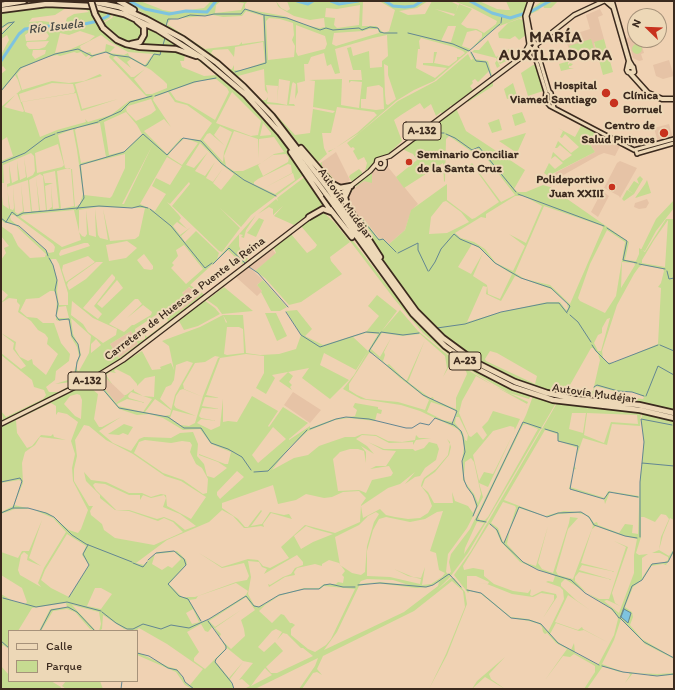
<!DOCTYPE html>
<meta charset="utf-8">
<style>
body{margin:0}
#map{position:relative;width:675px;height:690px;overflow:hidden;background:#f0d2b3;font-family:Itim,sans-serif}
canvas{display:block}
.frame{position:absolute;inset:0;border:2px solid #3b2a1e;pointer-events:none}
.legend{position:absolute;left:8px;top:630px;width:130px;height:52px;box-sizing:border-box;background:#edd8b7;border:1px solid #a6927a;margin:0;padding:5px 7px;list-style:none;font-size:12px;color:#3b2a1e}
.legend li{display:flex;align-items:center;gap:8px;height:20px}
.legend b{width:20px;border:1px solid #a6927a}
.north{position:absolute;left:627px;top:8px;width:40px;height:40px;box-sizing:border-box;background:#edd8b7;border:1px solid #a6927a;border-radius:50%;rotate:293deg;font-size:11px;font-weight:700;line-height:16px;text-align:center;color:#3b2a1e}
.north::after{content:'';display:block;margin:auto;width:14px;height:18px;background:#c8321e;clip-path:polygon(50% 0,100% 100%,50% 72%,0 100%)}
</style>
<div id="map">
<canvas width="675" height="690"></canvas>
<div class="frame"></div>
<ul class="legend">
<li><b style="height:5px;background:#edd8b7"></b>Calle</li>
<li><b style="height:11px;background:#c6db91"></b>Parque</li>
</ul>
<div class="north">N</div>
</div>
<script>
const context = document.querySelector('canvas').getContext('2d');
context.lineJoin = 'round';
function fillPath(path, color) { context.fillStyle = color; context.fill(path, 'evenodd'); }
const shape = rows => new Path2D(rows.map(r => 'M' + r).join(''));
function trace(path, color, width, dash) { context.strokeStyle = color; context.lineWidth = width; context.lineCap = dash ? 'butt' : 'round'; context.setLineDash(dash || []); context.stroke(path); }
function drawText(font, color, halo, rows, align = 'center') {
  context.font = font + ' Itim,sans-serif'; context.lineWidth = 4; context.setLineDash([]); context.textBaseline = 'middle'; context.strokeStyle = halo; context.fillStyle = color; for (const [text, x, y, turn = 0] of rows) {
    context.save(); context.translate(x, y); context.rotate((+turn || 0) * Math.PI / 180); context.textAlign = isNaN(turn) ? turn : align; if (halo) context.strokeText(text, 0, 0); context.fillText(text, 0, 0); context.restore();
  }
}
fillPath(shape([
 [600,9,603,15,598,17,604,39,594,43,596,52,572,59,565,37,590,29,586,15],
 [633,35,635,35,635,40,640,40,644,53,641,54,643,60,639,61,633,58,630,46,627,46,625,39],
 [669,60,674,76,663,79,656,76,653,65],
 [669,124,673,138,658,142,654,128],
 [598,134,620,146,615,156,604,153,599,155,558,178,555,173,595,152,591,146],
 [336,152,350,180,342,186,335,183,322,166,322,162],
 [620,161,637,168,620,198,619,196,604,188,617,163],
 [388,167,418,204,411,211,405,230,389,244,384,239,379,238,363,218,360,219,358,218,349,204,348,199,350,193,358,185,358,183,375,170,384,170],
 [602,191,609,196,598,217,591,212],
 [647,199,649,203,646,208,639,209,634,207,635,203],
 [272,249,276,254,255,271,249,267],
 [249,267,263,280,257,285,262,291,257,296,236,277],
 [188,287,201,295,180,311,176,306,187,298,182,294],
 [131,331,138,344,119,358,110,344],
 [104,376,125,396,116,403,104,388,93,382],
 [293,392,321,410,310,423,284,405]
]), '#e6c3a6');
fillPath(shape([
 [122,1,140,1,163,10,174,12,204,8,211,1,221,1,216,5,215,13,241,10,244,3,231,1,248,1,245,4,245,9,284,16,308,26,320,28,325,27,324,18,310,20,294,16,280,8,278,6,276,1,281,8,287,11,290,9,287,1,363,1,362,26,376,26,384,33,389,31,395,10,379,1,428,1,417,8,399,11,408,15,425,14,432,1,450,1,458,5,455,14,435,9,454,16,459,4,472,9,461,24,467,28,477,29,484,33,496,24,497,21,472,8,453,1,479,1,497,9,506,10,510,10,506,1,527,1,523,17,497,27,434,81,414,90,396,101,359,133,329,152,328,151,334,149,357,133,377,115,374,112,337,107,331,133,322,133,324,148,327,154,317,163,318,165,336,151,322,162,322,166,338,184,342,186,347,182,345,186,342,187,332,183,266,105,223,65,178,33],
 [360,5,359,25,337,28,334,25,335,18,325,17,326,8,337,9],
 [246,11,263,16,264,41,242,44,242,42,239,45,205,49,167,24,171,19,213,15,223,17,242,16],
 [269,18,280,19,293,23,294,35,292,40,295,46,294,57,268,60,266,21],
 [296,25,325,36,327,44,325,49,298,56,296,52],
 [448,26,456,26,451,42,441,41],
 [369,29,378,29,379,33,336,46,332,44,334,33,363,31],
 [476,30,482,33,482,37,471,49,462,46,467,32],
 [387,35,388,56,382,61,382,67,370,68,369,51,353,56,351,47,347,48,353,70,361,70,362,80,349,80,349,83,351,81,362,82,359,108,341,105,342,79,309,80,315,81,313,107,335,111,333,113,313,109,310,133,295,135,266,104,295,106,294,104,289,104,292,84,293,82,296,84,295,99,298,92,297,83,305,81,304,64,308,64,311,57,324,53,327,66,331,64,335,74,340,73,335,49,373,38],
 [421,38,454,47,463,51,465,53,460,57,457,57,457,60,449,66,434,63,437,52,434,52,433,63,423,63,423,65,447,68,435,78,416,68,418,49,420,49,419,41],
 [263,42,265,62,242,70,234,70,234,65,232,69,229,69,211,53,213,50,228,49,234,57,235,47],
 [384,64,388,66,388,75,396,99,388,105,386,104,385,95],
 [264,69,265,90,268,94,266,85,278,86,277,103,267,102,268,97,266,100,262,100,238,76],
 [279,79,290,81,287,105,277,103],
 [379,85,383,88,384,109,376,110,361,108,361,99,366,99,367,87],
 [542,1,558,1,551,8,544,8,543,5,539,10,529,15,530,10],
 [46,6,90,8,101,29,109,38,119,44,143,49,174,50,196,58,218,74,249,102,277,134,305,174,251,215,241,227,220,208,240,228,222,252,219,251,172,206,190,184,189,182,170,204,167,202,179,215,181,218,179,221,187,229,177,222,173,226,180,235,191,227,181,236,185,242,196,231,219,253,217,259,256,215,246,230,244,238,241,237,243,235,239,234,239,246,243,255,247,253,245,249,247,248,249,252,247,261,242,264,228,250,190,285,205,295,131,352,97,374,1,422,3,418,1,411,6,417,43,399,46,395,44,390,34,387,32,380,1,355,1,353,21,369,26,366,13,349,14,343,1,333,16,342,15,349,20,357,28,361,32,359,33,364,46,375,58,354,47,344,48,338,45,334,38,330,31,321,18,312,20,305,17,302,17,299,9,298,1,303,8,295,1,289,1,260,6,253,4,248,9,246,1,236,1,226,12,234,18,246,30,258,45,257,46,254,16,226,9,223,5,223,1,220,1,188,3,205,9,209,7,184,10,183,9,164,12,183,18,180,17,161,20,180,26,177,24,157,27,178,33,175,35,171,34,156,31,153,3,165,4,183,1,183,1,161,13,156,7,137,1,141,1,107,21,90,18,80,15,75,1,92,1,74,6,70,3,66,1,68,1,55,9,40,7,35,1,39,1,33,10,24,1,29,1,13],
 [66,8,86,10,89,12,74,14,67,18,65,24,42,21,29,22,32,18,55,15],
 [80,31,95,36,89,41,69,50,55,53,60,33,69,35],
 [29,32,37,34,47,33,49,36,46,40,26,41,25,35],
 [101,35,110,42,128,52,153,54,145,65,129,56,128,53,124,55,109,53,115,47,106,44,105,51,92,55,90,52,85,53,81,49,80,46],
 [49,41,45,47,39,49,29,49,26,45,27,42],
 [33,50,46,50,45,54,35,59,32,55],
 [74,52,77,53,81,52,86,57,90,54,91,56,88,60,98,54,105,52,110,55,109,57,147,97,129,101,111,115,88,122,85,119,86,122,57,130,40,137,32,114,25,112,22,102,76,93,81,111,118,99,82,109,75,84,102,76,100,74,84,81,69,83,52,81,22,90,17,74,22,68,47,57,57,55,60,56],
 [185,54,195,58,217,75,204,76,182,67,180,61,184,61],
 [116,56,131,68,127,62,131,59,151,70,163,80,167,84,167,88,152,94,146,94,134,79,145,69,134,77,131,77,113,58],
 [216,79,227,88,229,92,215,120,189,104,176,100,170,91,200,81],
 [52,83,73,84,75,91,74,93,21,102,19,94],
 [168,92,175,102,187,105,212,123,200,140,181,138,167,154,144,131,164,119,171,127,153,100,154,97],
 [232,92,261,121,258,135,251,136,216,123],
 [17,93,24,111,23,112,4,107],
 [151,99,156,110,151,114,136,121,127,112,126,109,128,106],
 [126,112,137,125,142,134,125,151,109,155,104,122],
 [100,123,106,157,81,163,75,130,77,128],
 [263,123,271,133,271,135,260,136],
 [220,126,232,132,224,152,223,162,203,140,207,134,210,133,225,146,214,135],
 [73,129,77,150,83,194,80,204,75,207,72,169,65,168,58,135],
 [234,131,258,139,258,158,259,139,274,137,284,152,274,154,261,163,243,171,234,171,226,166,224,156],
 [185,138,198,143,182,165,168,156,174,147],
 [200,143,222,165,234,174,221,190,213,183,223,168,213,182,206,178,215,162,205,176,195,171,208,152,194,168,186,165],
 [58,144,64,165,62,167,37,173,35,153],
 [153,144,124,204,122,204],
 [125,154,125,168,112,196,110,198,84,195,81,165],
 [286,154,289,158,288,162,263,176,258,165,273,155],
 [167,157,182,166,170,185,156,178,152,186,166,194,155,211,140,204],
 [288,164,291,165,292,173,264,188,293,173,295,180,275,194,254,184,254,182,258,179],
 [69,168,71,169,74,206,61,209,57,171],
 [55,171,59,208,53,209,51,185,52,207,47,211,45,186,53,183,45,183,43,174],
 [40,174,43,176,46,210,44,211,40,210,36,177,39,210,38,211,32,211,29,180],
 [28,180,31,212,24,212,21,184,23,211,18,214,15,212,13,186,14,208,13,210,10,209,7,187],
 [97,207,145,208,139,236,135,239,110,241,103,209,108,240,100,238,98,235,95,209,96,237,89,235,86,210,87,234,85,237,82,236,79,232,79,210],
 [74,210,81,240,62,247,20,217,23,215],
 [11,215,14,215,53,244,55,247,54,252,49,253,11,220,10,217],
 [127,241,137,248,126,258,109,261,106,245],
 [84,243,88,243,90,246,60,256,59,254,61,250],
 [184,245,203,269,186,284,171,268,174,265,172,263,178,256,176,250],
 [144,254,153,266,153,269,151,270,144,269,137,260],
 [88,256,95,262,66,282,62,270,63,265],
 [51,259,56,259,59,264,68,293,68,305,59,305,57,291,58,282],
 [96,262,103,262,86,279,69,290,67,285,68,282],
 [112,274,115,277,115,279,94,306,102,314,98,319,83,308],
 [117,280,123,288,102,308,97,304],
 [189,287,200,295,180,311,176,306,187,298,182,293],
 [50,291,54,291,57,296,56,320,59,321,65,319,69,321,71,337,77,347,79,356,73,375,68,380,55,384,71,382,71,385,59,392,49,392,46,387,55,380,56,371,69,361,70,354,61,343,54,323,43,323,37,318,27,317,20,311,26,299,39,298],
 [135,299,138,299,142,304,127,318,143,305,152,312,151,315,134,325,132,325,124,332,109,324],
 [72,301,93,318,117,329,116,335,103,343,99,340,88,332,83,324,71,315],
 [66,306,69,318,58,318,57,315,59,307],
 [162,311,168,320,167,322,147,337,145,335,145,339,139,341,136,336,135,329],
 [71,318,91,336,89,353,79,371,77,370,77,365,81,355,79,346,73,334],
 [131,331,138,344,119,358,110,344],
 [96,339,101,345,91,353,91,344],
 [95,9,113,13,110,18,102,23],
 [114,14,134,21,141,27,143,34,138,41,129,42,118,38,102,24,112,18],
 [519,19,523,20,526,35,519,40,515,36,510,39,499,38,498,33,508,23],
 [145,25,170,39,185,50,136,45,146,35],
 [591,39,594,49,572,57,569,46],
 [604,39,613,72,603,75,594,42],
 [488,40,496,57,509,49,515,57,500,64,497,60,500,66,497,68,495,63,497,60,496,58,472,52,474,50,479,50],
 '632 49a5 5 0 1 1 10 0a5 5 0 1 1-10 0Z',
 [471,52,475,59,488,61,492,75,491,76,489,71,478,82,475,79,472,81,473,83,470,86,473,90,452,106,450,105,450,108,442,114,441,112,436,116,431,104,424,109,420,103,401,115,394,120,402,141,385,157,376,158,373,166,365,171,367,163,364,157,358,160,353,151,355,149,353,147,351,148,347,143,398,101,436,81,468,54,471,60,473,59,470,53],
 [572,60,568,63,568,65,570,63,573,64,571,66,569,66,569,68,574,68,561,71,559,64],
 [533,65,535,65,543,91,528,96,521,73],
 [491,83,493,83,493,86,468,102,468,100],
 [513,83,517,96,507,99,504,89],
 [456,108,466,131,525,170,514,189,518,192,526,192,543,185,550,187,629,242,625,260,636,261,639,254,639,248,645,252,666,219,674,219,674,411,639,403,561,394,516,381,487,367,444,336,423,316,403,291,349,207,347,196,351,188,372,173,372,183,364,181,355,187,349,195,349,203,358,218,360,219,363,218,378,238,384,239,389,244,405,230,411,210,447,184,447,200,472,219,475,218,499,202,473,166,469,166,472,163,501,202,515,195,480,150,472,152,449,136,446,139,445,181,444,182,443,163,404,188,396,177,417,160,413,154,402,149],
 [515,196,524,196,542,206,526,243,509,234,525,246,513,271,496,263,485,249,474,242,461,238,455,233,481,217,486,218,486,214],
 [446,201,461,212,469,222,447,233,429,234,431,217,443,202],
 [544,206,602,226,603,228,570,304,550,285,525,279,515,273],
 [668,220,665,267,642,263,642,260,654,240],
 [607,230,625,242,616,296,605,313,580,301,578,298,590,264],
 [472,244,484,251,493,262,512,274,500,299,488,294,487,285,473,276,483,253,471,274,458,267],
 [622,262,634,263,635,265,621,288],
 [642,265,663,269,664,271,661,283,658,287,661,288,658,344,613,363,607,362,603,358,602,351,617,305,634,274,639,267],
 [515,276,551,289,567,303,568,309,566,310,560,302,547,302,501,312,467,322,483,286,487,287,486,294,501,301],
 [610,318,601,351,598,351,594,343,598,335,602,333,602,328,607,319],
 [591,348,593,348,598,354,600,360,593,391,590,392,572,390,570,385],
 [490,351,497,353,537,376,535,384,486,361,485,359],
 [595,386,618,392,632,392,644,397,643,399,595,393],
 [522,112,526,122,515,126,512,115],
 [499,119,502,130,492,133,488,123],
 [581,126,598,134,591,146,595,152,548,176,544,173,549,163,555,169,563,163,555,156,551,159,553,152,563,161,572,155,560,145,557,148,555,148,558,141,571,153,579,147,565,134,562,138,560,137,563,131,558,128,575,137],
 [526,133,517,153,499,141],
 [359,169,362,172,362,175,352,182,349,177,350,175],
 [306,176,324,202,322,205,294,225,274,216,283,206,273,215,273,209,269,207,258,214,276,199,278,201,277,198],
 [640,176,643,179,634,194,628,190,634,181,639,184,637,179],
 [647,180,651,193,635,198,645,184],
 [627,190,634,194,624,201,622,199],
 [674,200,674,208,656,231,645,251,641,250,656,219],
 [322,211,335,223,350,242,330,257,331,261,342,274,301,302,289,305,265,278,255,271,276,253,274,248,291,234,307,253,315,248,317,245,301,226],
 [325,212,330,214,347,233,403,306,427,333,464,363,493,380,531,395,529,399,509,393,476,374,449,355,423,333,395,300,334,220],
 [259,218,264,220,256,237,247,233],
 [263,280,286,306,287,307,280,311,271,311,261,292,262,291,257,285],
 [224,287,253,311,222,314,217,307,207,300],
 [377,295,397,311,381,332,400,310,418,331,460,365,494,386,528,402,488,487,479,483,483,497,467,528,448,554,446,572,448,574,451,572,449,562,451,554,470,529,526,415,533,396,556,403,468,553,450,577,437,590,451,578,454,578,465,592,467,604,447,655,429,689,446,654,465,607,463,591,452,581,414,611,323,656,317,669,322,675,317,672,313,673,302,689,299,689,315,666,318,658,255,689,244,689,250,686,242,679,239,680,253,663,243,661,227,648,215,661,229,678,243,662,230,679,234,689,192,689,185,685,176,672,137,655,137,652,169,667,177,669,186,683,190,685,203,669,167,644,139,628,136,631,124,629,103,615,102,629,99,631,101,624,99,612,72,605,96,631,90,629,75,612,67,609,53,611,41,631,39,631,50,609,67,607,66,603,32,608,18,631,9,631,9,649,3,645,1,647,1,594,13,601,25,604,27,602,22,588,1,575,1,552,18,558,22,551,29,551,42,520,29,558,41,566,27,560,28,555,24,552,21,555,18,570,20,575,41,587,38,583,44,568,66,532,53,518,32,509,15,509,1,514,1,512,13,506,22,482,19,480,1,483,1,427,92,381,104,388,116,403,125,396,124,395,126,395,134,389,134,391,143,396,154,397,155,376,145,378,137,386,137,384,130,376,116,369,114,371,116,373,110,372,106,375,112,384,103,375,142,351,152,370,161,369,160,367,171,363,174,370,169,346,162,341,200,327,221,316,223,315,226,323,227,322,223,315,243,315,246,353,260,355,279,354,296,349,301,335,286,311,297,310,312,329,305,336,323,345,366,332,379,316,368,306],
 [227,327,239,327,243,329,244,353,227,355,224,354],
 [366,333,378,334,354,375,343,389,361,399,401,405,420,411,458,429,462,436,464,447,462,460,463,480,474,498,476,507,473,513,468,506,455,501,452,492,453,503,434,503,428,492,422,487,425,479,435,472,449,455,451,447,450,444,450,442,447,439,450,444,448,455,436,469,424,478,422,482,421,486,428,495,432,506,428,513,420,518,408,519,395,517,386,515,380,509,363,518,361,506,388,488,400,484,415,472,405,484,415,477,420,476,425,468,436,460,439,449,437,444,429,442,424,448,415,451,413,449,384,449,368,442,383,450,396,451,386,466,376,466,370,469,389,466,393,473,391,476,372,480,366,493,359,490,338,491,333,459,340,452,350,449,358,449,364,451,366,463,366,452,361,446,374,454,367,446,356,439,362,435,376,436,389,443,413,442,413,445,416,440,431,438,419,438,416,435,415,440,402,442,388,441,376,435,362,434,355,437,345,437,319,446,308,455,294,458,272,470,289,448,308,431,335,420,349,418,375,421,377,413,381,414,382,410,378,409,378,407,355,403,353,407,357,410,355,416,334,419,310,428,310,426,289,440,289,439,308,423,283,407,269,427,268,426,278,411,252,396,237,422,228,421,223,422,223,399,220,426,211,430,197,423,201,419,217,421,201,418,199,416,202,408,220,409,202,406,205,397,220,398,206,395,220,358,246,354,264,356,264,373,256,388,266,394,275,378,272,375,309,368,302,378,330,399,349,380,320,365,324,353,356,370,368,351,353,337],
 [382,333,402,336,420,334,445,356,447,368,443,377,450,365,460,366,466,371,467,374,456,398,456,409,434,400,433,397,430,398,408,382,425,340,407,380,405,380,389,364,387,365,383,361,385,355,384,352,391,338,380,357,371,349],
 [369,353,374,354,400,378,429,400,425,410,398,402,366,399,357,395,349,390,349,384],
 [215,356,220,357,218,358,203,396,195,423,189,426,180,425,170,418,173,410,196,416,176,408,174,405,176,396,180,390,183,389,203,397,184,389,183,384,195,363,205,362],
 [187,361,193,363,175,395,170,415,163,416,145,412,155,399,171,410,171,409,160,399,166,387,171,385,174,380,176,365],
 [476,376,527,404,520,419,493,411,488,421,482,427,487,435,483,440,477,432,471,437,469,436,459,413,462,401],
 [89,384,97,385,104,391,119,409,137,415,149,414,163,418,183,430,200,429,211,444,231,452,228,464,225,464,199,454,199,455,218,462,227,468,214,478,207,476,204,464,197,456,198,444,193,432,180,433,171,438,144,437,139,439,131,451,113,443,99,431,121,417,102,427,99,427,94,419,98,394,92,389,77,390],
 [131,392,152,399,143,412,118,406,117,404,127,399,146,403,129,398,128,396],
 [77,394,80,395,82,400,81,419,75,416,64,404,70,396],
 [431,402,455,410,456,414,453,422,443,420,427,412],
 [51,403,56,406,56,415,58,412,67,414,78,422,71,441,75,454,72,468,73,481,88,510,81,529,78,533,69,530,48,513,14,505,23,483,22,463,25,452,35,445,40,437,66,440,54,437,53,434,51,436,41,435,32,446,27,448,17,433,16,420],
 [456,417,459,417,468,435,467,441,465,440,463,433,455,423],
 [526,424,538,429,488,517,485,520,480,520,478,517,523,425],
 [84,425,89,426,106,440,133,454,165,476,181,481,206,497,191,519,167,506,166,495,161,494,151,497,142,493,129,493,106,482,91,480,84,472,86,481,100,495,100,498,115,510,129,511,158,521,164,518,173,522,183,532,154,545,115,538,104,530,102,524,91,515,90,511,93,506,89,506,74,481,74,469,77,456,75,440],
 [510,426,514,427,515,430,493,474,484,472,479,481,473,455,493,431],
 [273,427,286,439,258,463,252,455],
 [145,440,171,443,182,441,190,442,192,445,190,452,196,464,202,468,208,479,207,493,203,494,183,480,163,473,134,453,139,442],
 [471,458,474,462,481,494,478,503,474,494,465,482,464,476,465,462],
 [237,471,244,477,220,499,217,495,217,492],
 [95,483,105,484,129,495,140,495,140,500,143,495,151,498,164,495,166,498,163,507,180,514,196,526,185,530,174,521,164,517,157,519,129,510,116,510,96,490,93,485],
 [273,485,278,504,296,500,306,494,324,498,332,497,343,492,359,491,366,498,361,505,360,522,335,533,305,525,281,547,289,558,270,568,263,566,258,560,248,559,222,567,199,553,222,568,244,563,249,576,247,580,236,582,195,597,182,597,169,584,187,564,186,560,177,551,157,552,144,565,136,563,167,540,209,522,222,510,233,516,244,528,246,528,261,526,264,527,263,524,271,513,292,519,289,514,284,515,270,512,262,524,251,526,262,511,261,510,248,527,245,527,238,519,222,508,222,503,225,502],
 [443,511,430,551,436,553,439,570,445,573,442,577,431,584,422,585,425,567,421,578,413,577,394,569,408,576,421,579,420,584,390,577,367,576,367,551,373,530,379,519,386,517,410,522,425,519,437,512],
 [376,512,379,514,374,522,367,546,365,572,361,575,352,573,340,565,335,537,359,525,368,516],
 [477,522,484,523,464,554,465,548],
 [306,526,314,529,333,534,313,542,301,549,294,536],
 [67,534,86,546,82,555,89,565,69,597,51,588,41,580,45,570],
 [175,552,181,559,172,568,168,566,162,570,152,564,155,554],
 [297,555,303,562,303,565,295,568,291,574,283,577,270,585,268,584,269,587,285,577,295,575,294,572,297,568,315,564,322,566,322,564,329,560,339,563,345,571,342,575,344,577,343,583,338,582,336,584,324,584,319,588,304,588,279,595,259,607,254,605,248,594,251,577,248,561,259,562,262,567,267,569,264,574],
 [367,579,393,580,409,585,380,582,359,584,361,581],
 [439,582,438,586,404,612,324,650,337,632,359,586,375,583,417,588,429,587],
 [236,583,248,591,246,595,208,620,192,624,186,613,193,609,199,622,201,621,189,600,196,599,198,596],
 [324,586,355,589,331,639,326,645,315,652,308,649,291,635,291,629,295,625,292,623,290,623,284,615,281,614,272,623,259,611,265,605,279,596,304,589,320,589],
 [95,588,101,588,112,594,101,609,87,606],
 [246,597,255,610,241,620,244,629,245,636,231,649,219,638,221,634,215,628,241,610,215,627,209,621],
 [201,624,205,631,208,632,212,627,214,628,226,648,205,669,194,661,194,658,199,652,187,632],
 [276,629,282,632,277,640,283,633,287,634,301,648,303,648,313,656,277,673,271,673,266,667,283,651,275,642,264,652,258,647,272,631],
 [265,668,272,675,251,686,256,679],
 [204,300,215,308,220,314,198,326,184,330,179,321],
 [265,313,276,313,287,336,277,341],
 [288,372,293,376,289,382,292,385,290,387,292,390,279,381],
 [557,403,641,412,640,426,612,424,607,445,583,438,576,458,574,465,576,469,573,470,570,487,605,498,608,491,639,496,639,498,610,492,605,504,604,499,569,489,578,448,558,441,557,434,545,430,504,500,545,516,564,511,581,512,589,516,594,523,597,522,598,525,619,533,625,524,633,525,632,533,638,534,640,480,644,442,641,420,643,412,674,420,674,520,670,518,663,535,659,550,669,556,674,549,674,552,666,565,674,568,663,564,651,566,642,580,633,587,625,607,632,612,633,617,630,625,642,639,674,658,674,659,645,644,621,619,614,640,602,664,623,672,657,674,674,673,674,675,651,676,648,674,633,673,625,683,630,675,629,673,619,672,603,666,587,689,584,689,595,672,595,666,574,654,570,657,563,656,545,680,567,649,556,643,547,633,545,634,543,632,542,627,539,624,529,621,511,618,481,594,470,591,468,593,454,575,471,551],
 [572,413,586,413,583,433,569,429],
 [587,413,637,415,638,424,611,422,604,443,584,435],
 [503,502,515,506,516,508,506,539,503,542,498,528,491,523],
 [519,508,547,517,559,514,578,513,586,515,590,519,593,526,573,579,558,575,556,571,568,529,578,518,570,517,569,523,553,573,542,569,538,563,548,526,536,566,523,562,507,544,510,529],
 [661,514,666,515,669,519,661,537,659,550,652,553,660,553,668,557,668,560,663,563,651,564,642,578,642,558,648,554,639,555,636,553,641,537,641,517,644,517,655,522],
 [489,524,495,528,501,542,520,562,555,576,553,582,548,581,546,582,560,587,563,590,564,599,548,632,540,623,528,619,511,617,483,594,467,589,467,576,476,576,489,582,488,584,474,583,487,584,512,594,533,597,541,593,554,595,554,600,543,618,557,597,556,594,542,591,532,596,530,595,531,589,528,593,513,591,494,584,484,576,484,570,473,568,464,570,463,566],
 [596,526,620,535,637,539,634,555,634,573,619,613,604,601,607,600,620,606,615,603,612,593,628,547,614,541,626,547,609,599,599,599,587,593,575,581,575,577,579,572,613,580,579,570,582,565,616,572,581,563,592,529],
 [565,579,609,607,617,616,618,619,614,635,598,665,575,653,574,643,571,650,559,643,550,634,556,623,579,631,584,630,609,643,583,629,582,627,578,630,555,622,568,595,590,610,576,600,561,586,561,583],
 [124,424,133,427,128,435,123,433,119,435,108,434],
 [505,657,489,674,491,679,505,689,485,677,472,689,477,681],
 [1,666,9,675,9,681,51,681,61,687,60,689,1,689],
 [66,681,100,681,103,689,66,689,62,686]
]), '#c6db91');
const water = shape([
 [624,609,631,613,628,623,621,617,624,609]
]);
fillPath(water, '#7ec3df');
trace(water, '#638692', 1);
trace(shape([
 [501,23,502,15],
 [166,26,168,19,178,19,190,15,205,16,214,14,241,14,245,9,264,15],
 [1,28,8,23,14,22],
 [408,33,453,44,469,51,500,24],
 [1,35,14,22],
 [163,45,165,38],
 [471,52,476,61,486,62,491,76],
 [235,72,266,63,264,15,287,18,320,30,326,28,333,30,359,28,362,30,370,27,378,28,380,32,384,33,397,33],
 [1,91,20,68,55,54,78,49,92,56,106,52,113,55,129,57,145,66,147,65,154,54,160,55,161,51],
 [155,96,194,82,216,78],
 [99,121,121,111,130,102,152,96],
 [57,133,98,122],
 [446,134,455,138,472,150,479,147,516,192],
 [413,141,437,133,444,133],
 [1,163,25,153,45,138,55,134],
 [518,194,604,226],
 [77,209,84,198,80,165,124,152,143,134,167,155,183,138,201,141,221,163,244,180,276,196],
 [150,209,171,226,205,268,212,263],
 [1,218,6,222,19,226,46,250,48,256],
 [362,219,379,240,383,239,396,252],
 [6,222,12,212,17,216,23,213,99,206,132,208,140,206,148,208],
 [607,228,627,241,623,260,637,263],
 [398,253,418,243,418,250,428,271],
 [49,258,53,265,57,280,55,290,58,304,56,316,59,320,69,319,72,336,78,344,80,355,77,362,75,377],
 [213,264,229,248,245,263],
 [639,264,665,269],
 [249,267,258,273,288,307],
 [429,271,435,262,441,249,454,234,460,239,479,247,495,263,521,278,551,288,570,306,567,312],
 [667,271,669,279,674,278],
 [286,312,301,335,320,347,366,332,379,333],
 [570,315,578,322,591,342],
 [437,328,465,324,501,312,547,303,559,303,567,313],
 [419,333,403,335,381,332,369,351,423,395,457,411,452,424],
 [592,345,596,351,609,364,658,345],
 [660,345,674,351],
 [75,379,88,378],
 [90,382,101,387,119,408,168,417,184,428,201,428,211,443,228,449,242,457,251,470],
 [594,387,597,385,618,391,632,392,644,396],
 [646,396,658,366,674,375],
 [310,429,336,419,346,417,369,419,406,428,412,428,420,423,429,425,435,418,454,425,461,431,463,437,465,452,462,461,464,480,467,487,473,495,477,506,473,516],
 [545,429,558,433,558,441,578,446,570,489,604,499,609,492,638,497],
 [642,463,644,442,641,419,672,425],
 [254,472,268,471,307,430],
 [1,482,20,478,22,481,13,508,28,508,46,513,54,517,72,535,86,544,132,562],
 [1,513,13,508],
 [486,522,476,520,523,422,541,428],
 [490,524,497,530,502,542,523,562,538,570,571,580,585,593,612,609,619,618],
 [640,537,640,482,642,463,674,466],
 [504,543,519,507,547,517,558,513,581,512,589,517,594,525,625,536,637,538],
 [148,560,156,553,174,551,184,559,186,565,168,584,179,596,188,599,201,621],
 [133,563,143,567,147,562],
 [358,585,380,583,426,587,433,585,449,574,461,587],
 [467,590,481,593,511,618,529,620,541,624,558,643,599,665],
 [69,597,89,565,83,554,88,545],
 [3,598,36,607,67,602,101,611],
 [102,612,116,623,127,629,133,629,143,624,161,629,171,625,189,628,209,619,246,596,254,606,259,607,279,595,304,589,319,589,324,585,330,584,343,587,355,587],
 [620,618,632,586,642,580,652,564,668,562,674,550],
 [620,618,644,642,674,658],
 [208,621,226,646,226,649,216,659,215,662,232,683,234,689],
 [40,631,51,610,68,607,77,612,95,631],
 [1,641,9,648],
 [137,653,149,656,168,668,177,670,183,677,185,682,194,689],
 [602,666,623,672,657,676,674,674],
 [121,689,122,681]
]), '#638692', 1);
trace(shape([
 [129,1,145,9,169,14,186,11,207,12,216,1],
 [297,1,308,4,313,1],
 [331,1,339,4,358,1],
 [385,1,393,6,405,7,414,6,422,1],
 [470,1,492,13,510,18,532,11,550,1],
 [1,61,19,34,25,29,57,25,71,27,98,21,108,16,113,1]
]), '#7ec3df', 3);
const secondary = shape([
 [532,1,527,16,532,42],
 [529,44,525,16,530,1],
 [536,47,549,91],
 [533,50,546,92],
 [549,91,551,93,554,108],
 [546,92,545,100,550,106,634,150,674,139],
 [636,150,637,154,639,153,674,143]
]);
const primary = shape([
 [536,45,574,15,604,1],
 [525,52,530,43,534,42,536,45,533,50,529,47],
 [382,159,385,161,385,165,383,168,379,168,376,165,377,160,390,156,531,50],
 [334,199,370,171,376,164],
 [1,424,97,376,123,360,311,216]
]);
const trunk = shape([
 [606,1,613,7],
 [612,2,629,61,632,66],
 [628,67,633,67,634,72,631,73,628,72,627,70,629,61],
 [630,73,648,93,662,99,674,99]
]);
const motorway = shape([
 [90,1,119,7,146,19,183,39,217,63,244,87,272,116,329,190],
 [119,1,134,10],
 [1,5,24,1],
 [1,10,47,4,91,6,124,14,158,30,202,58,246,95,280,133,326,194],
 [103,28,117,40,126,44,140,47,176,49,196,56],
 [131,44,140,42,144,35,144,27,137,21],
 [301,148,331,183,340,188,351,186],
 [291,152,329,208,352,237],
 [334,187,345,200],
 [349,188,345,197,347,206,380,257],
 [337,202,416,311,443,338,477,363,515,382,547,393,575,399,639,405,674,413],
 [334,205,413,314,445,346,476,368,513,387,553,400,640,410,674,418],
 [309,217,323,209,331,212]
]);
trace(secondary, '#3b2a1e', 6);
trace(primary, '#3b2a1e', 6);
trace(trunk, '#3b2a1e', 7);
trace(motorway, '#3b2a1e', 8);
trace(secondary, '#edd8b7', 3);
trace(primary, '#edd8b7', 3.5);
trace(trunk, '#edd8b7', 4);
trace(motorway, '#edd8b7', 4.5);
const motorwayBridge = shape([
 [91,1,95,14,103,28],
 [329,190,337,202],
 [326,194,334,205]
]);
trace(motorwayBridge, '#3b2a1e', 8, []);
trace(motorwayBridge, '#edd8b7', 4.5);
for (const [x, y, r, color] of [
 [606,93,5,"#c8321e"],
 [614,103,5,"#c8321e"],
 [664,133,5,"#c8321e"],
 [409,162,4,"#c8321e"],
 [612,187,4,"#c8321e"]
]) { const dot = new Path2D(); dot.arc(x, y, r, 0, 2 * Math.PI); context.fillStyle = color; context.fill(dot); trace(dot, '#edd8b7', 1.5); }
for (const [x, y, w] of [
 [422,131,38],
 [465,361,32],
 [87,381,38]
]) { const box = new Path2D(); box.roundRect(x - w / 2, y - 9, w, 18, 3); context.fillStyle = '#edd8b7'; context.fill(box); trace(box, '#3b2a1e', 1); }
drawText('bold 11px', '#3b2a1e', null, [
 ["A-132",422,131],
 ["A-23",465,361],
 ["A-132",87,381]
]);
drawText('bold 12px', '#3b2a1e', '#edd8b7', [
 ["Hospital",597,86],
 ["Viamed Santiago",597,100],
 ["Clínica",623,96,"left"],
 ["Borruel",623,110,"left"],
 ["Centro de",655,126],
 ["Salud Pirineos",655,140],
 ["Seminario Conciliar",417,155,"left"],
 ["de la Santa Cruz",417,169,"left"],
 ["Polideportivo",604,180],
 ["Juan XXIII",604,194]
], 'right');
drawText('12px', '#3b2a1e', '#edd8b7', [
 ["Autovía Mudéjar",345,204,54],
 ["Carretera de Huesca a Puente la Reina",185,299,-37],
 ["Autovía Mudéjar",594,394,8]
]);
drawText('italic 13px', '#484945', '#edd8b7', [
 ["Río Isuela",56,27,-7]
]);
context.letterSpacing = '1px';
drawText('bold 16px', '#3b2a1e', '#edd8b7', [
 ["MARÍA",556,38],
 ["AUXILIADORA",556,56]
]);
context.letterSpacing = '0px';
</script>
